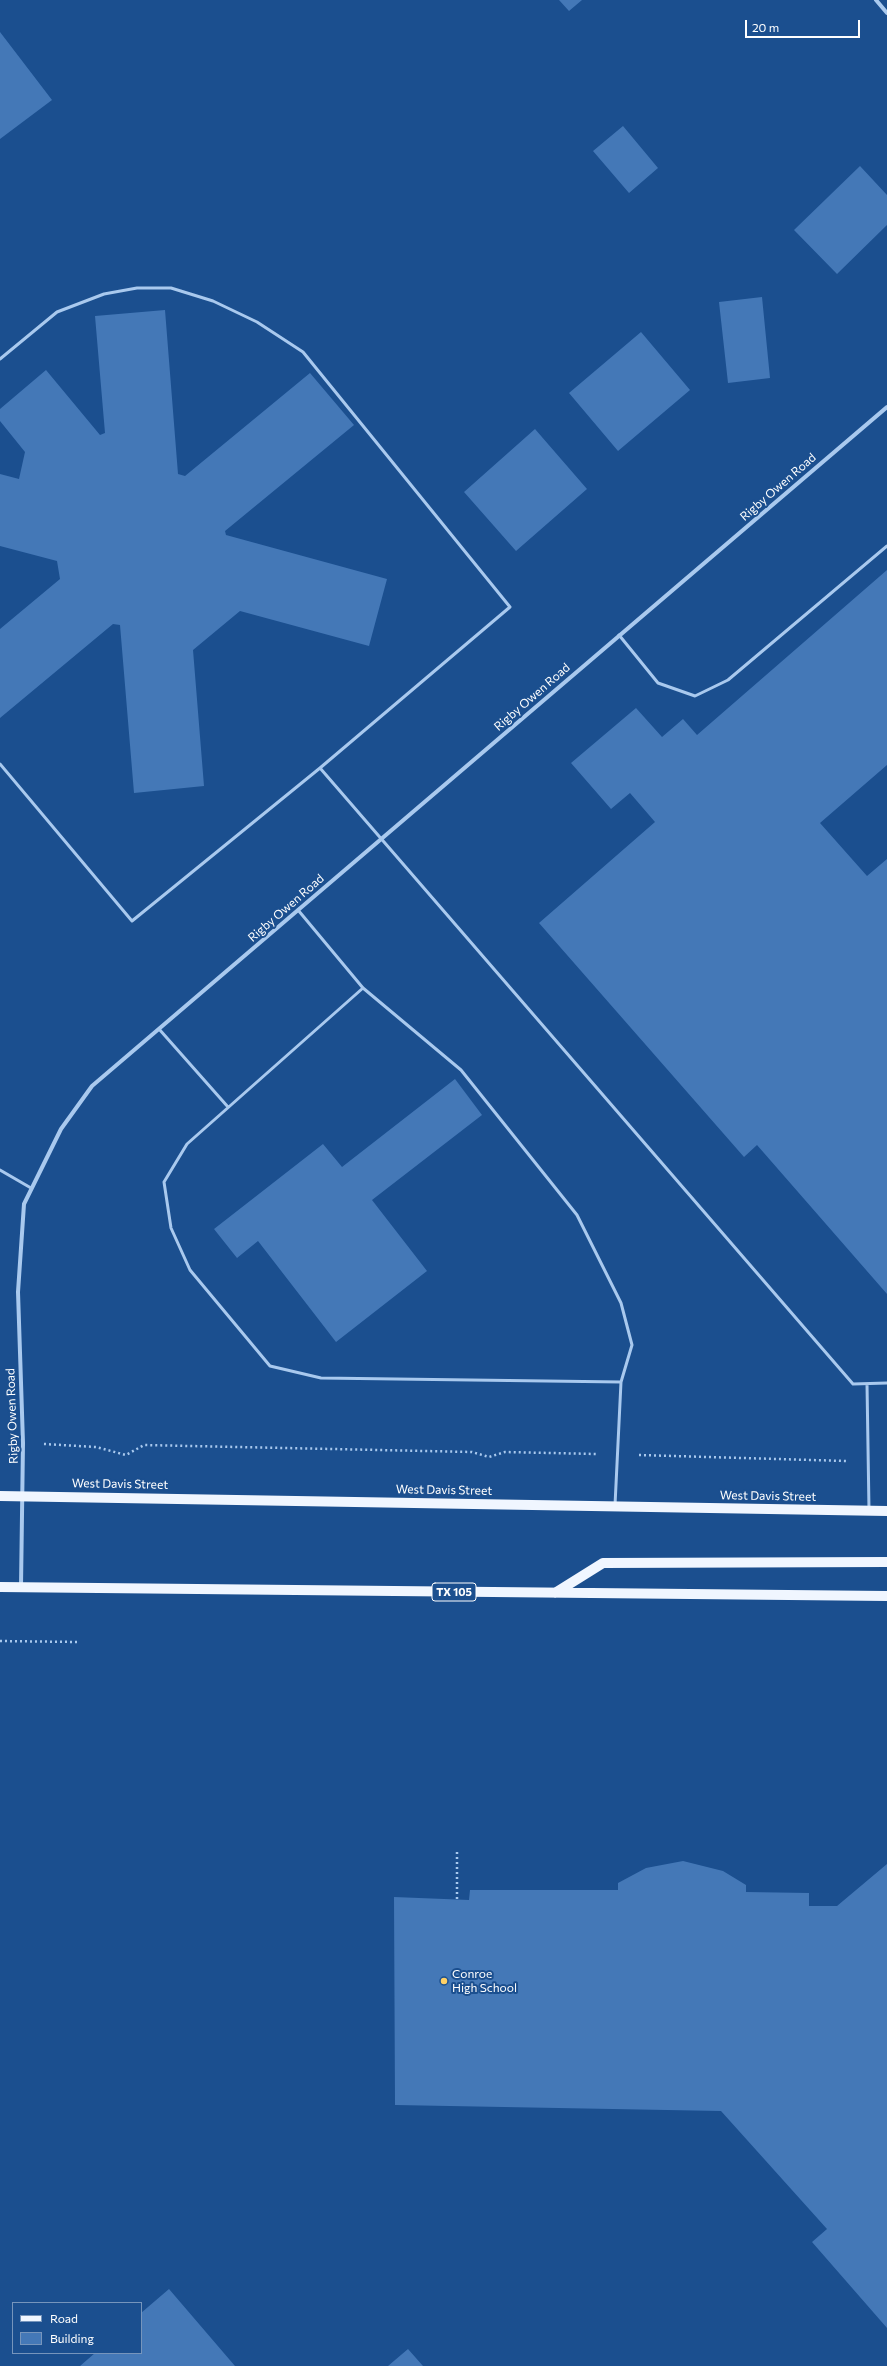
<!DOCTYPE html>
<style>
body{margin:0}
#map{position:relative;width:887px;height:2366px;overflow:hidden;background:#1b4f8f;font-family:Commissioner,sans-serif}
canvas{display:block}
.legend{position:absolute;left:12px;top:2302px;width:130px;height:52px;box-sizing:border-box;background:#1b4f8f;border:1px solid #7695bc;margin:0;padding:5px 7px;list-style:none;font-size:12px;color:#fff}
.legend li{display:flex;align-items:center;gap:8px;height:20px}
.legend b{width:20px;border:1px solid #7695bc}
.scale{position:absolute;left:745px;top:20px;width:115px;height:18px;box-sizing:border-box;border:2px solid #fff;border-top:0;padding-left:5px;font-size:12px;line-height:14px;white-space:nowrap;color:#fff;-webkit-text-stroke:3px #1b4f8f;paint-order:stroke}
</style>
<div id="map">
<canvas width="887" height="2366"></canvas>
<ul class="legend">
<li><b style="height:5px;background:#f0f6ff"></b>Road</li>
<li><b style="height:11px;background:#4478b7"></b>Building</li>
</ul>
<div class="scale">20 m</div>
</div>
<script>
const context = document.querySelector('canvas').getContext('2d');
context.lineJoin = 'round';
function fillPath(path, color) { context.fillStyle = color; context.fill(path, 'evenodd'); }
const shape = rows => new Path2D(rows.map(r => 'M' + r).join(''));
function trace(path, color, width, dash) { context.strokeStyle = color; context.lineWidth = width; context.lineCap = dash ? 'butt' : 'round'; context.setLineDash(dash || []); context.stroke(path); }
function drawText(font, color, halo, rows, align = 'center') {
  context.font = font + ' Commissioner,sans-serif'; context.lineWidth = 4; context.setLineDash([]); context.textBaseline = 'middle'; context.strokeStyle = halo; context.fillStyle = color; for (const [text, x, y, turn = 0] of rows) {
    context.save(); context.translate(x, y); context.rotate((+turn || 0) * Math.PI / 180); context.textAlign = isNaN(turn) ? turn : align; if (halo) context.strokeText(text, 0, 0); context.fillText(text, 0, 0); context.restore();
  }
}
fillPath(shape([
 [559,0,582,0,569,11],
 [0,32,52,100,0,139],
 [623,126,658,168,629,193,593,151],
 [860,166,887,195,887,225,837,274,794,230],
 [762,297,770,378,728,383,719,302],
 [165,310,178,474,185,476,310,373,354,425,225,531,226,535,387,579,369,646,240,611,193,650,204,786,134,793,120,625,113,624,0,718,0,629,60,579,57,561,0,546,0,474,19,479,25,452,0,421,0,409,46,370,100,435,105,433,95,316],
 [641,332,690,390,618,451,569,393],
 [535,429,587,489,516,551,464,492],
 [887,570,887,765,820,823,867,876,887,859,887,1294,757,1145,744,1157,539,923,655,822,630,793,611,809,571,763,636,708,662,737,683,719,697,735],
 [455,1079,482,1115,372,1200,427,1271,336,1342,258,1241,237,1258,214,1229,323,1144,342,1167],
 [683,1861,723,1871,746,1885,746,1892,809,1893,809,1906,837,1906,887,1864,887,2328,812,2242,827,2229,721,2111,395,2105,394,1897,469,1900,470,1890,618,1890,618,1883,646,1868],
 [169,2289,235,2366,80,2366,95,2353,141,2353,141,2313],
 [408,2349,423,2366,388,2366]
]), '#4478b7');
trace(shape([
 [44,1444,96,1447,126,1455,144,1445,472,1452,489,1457,505,1452,596,1454],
 [639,1455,846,1461],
 [0,1641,77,1642],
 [457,1899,457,1849]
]), '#a9c9ee', 2.5, [2, 3]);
trace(shape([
 [0,359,57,312,104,294,137,288,171,288,213,301,257,322,303,352,510,607,320,768,853,1384,887,1383],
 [619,635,658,683,695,696,728,680,887,546],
 [0,764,132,921,320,768],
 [298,910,363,988,461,1070,577,1215,621,1303,632,1345,621,1382],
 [363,988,187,1144,164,1182,171,1228,190,1270,270,1366,321,1378,621,1382,615,1505],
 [159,1029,228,1107],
 [0,1170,31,1188],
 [867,1384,869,1510]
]), '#a9c9ee', 3);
trace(shape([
 [876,0,887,13],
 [21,1586,23,1443,18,1292,24,1204,61,1129,92,1086,887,407]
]), '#a9c9ee', 4);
trace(shape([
 [0,1496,887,1511],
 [0,1587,887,1596],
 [555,1593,603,1563,887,1562]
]), '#f0f6ff', 10);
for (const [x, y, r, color] of [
 [444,1981,4,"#ffd166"]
]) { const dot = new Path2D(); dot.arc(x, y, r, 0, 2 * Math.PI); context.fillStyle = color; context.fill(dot); trace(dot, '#1b4f8f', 1.5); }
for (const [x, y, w] of [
 [454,1592,44]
]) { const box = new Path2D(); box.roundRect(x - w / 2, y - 9, w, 18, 3); context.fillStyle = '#1b4f8f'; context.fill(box); trace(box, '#fff', 1); }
drawText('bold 11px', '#fff', null, [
 ["TX 105",454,1592]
]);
drawText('12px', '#fff', '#1b4f8f', [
 ["Rigby Owen Road",778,487,-41],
 ["Rigby Owen Road",532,697,-41],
 ["Rigby Owen Road",286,908,-41],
 ["Rigby Owen Road",12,1416,-92],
 ["West Davis Street",120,1484,1],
 ["West Davis Street",444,1490,1],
 ["West Davis Street",768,1496,1]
]);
drawText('12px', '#fff', '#1b4f8f', [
 ["Conroe",452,1974],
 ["High School",452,1988]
], 'left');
</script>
